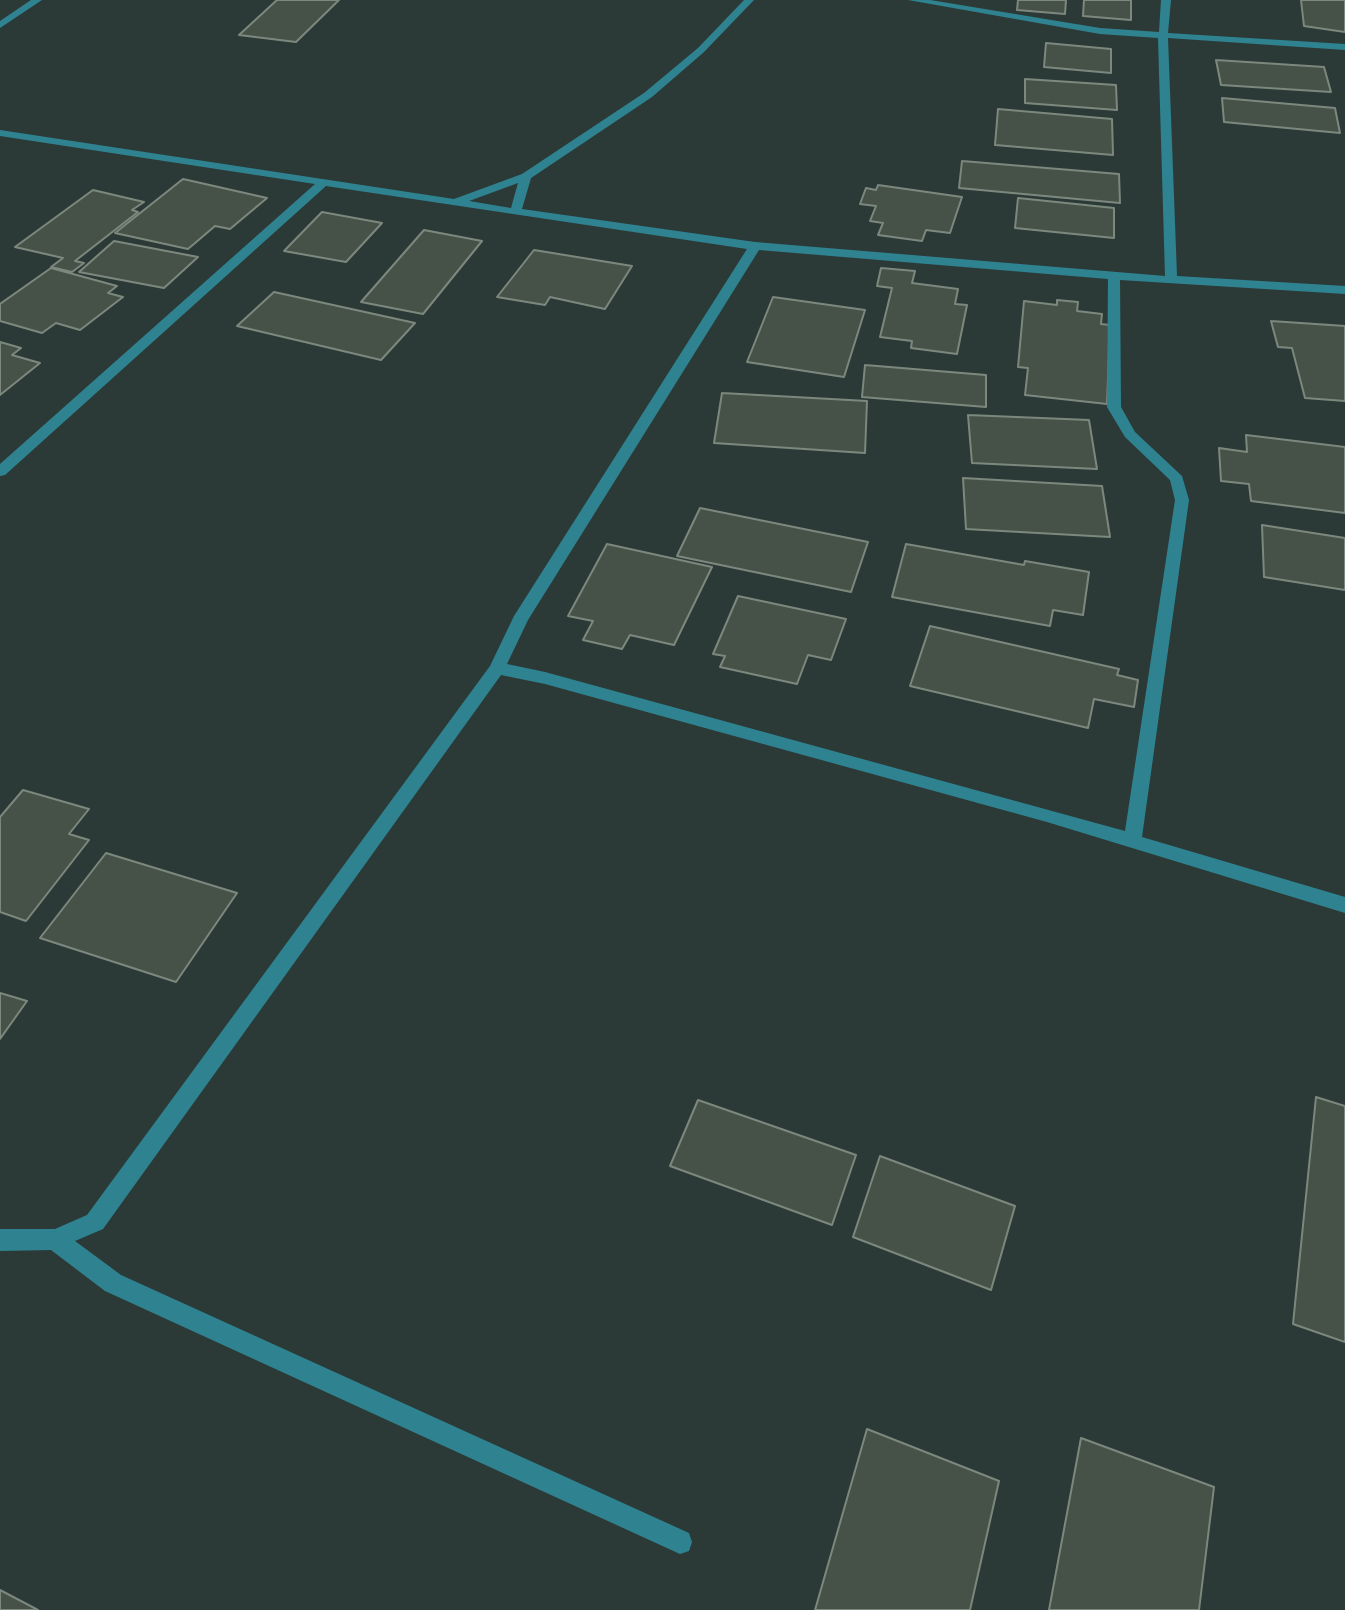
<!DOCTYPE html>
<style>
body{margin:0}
canvas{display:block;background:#2b3a37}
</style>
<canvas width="1345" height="1610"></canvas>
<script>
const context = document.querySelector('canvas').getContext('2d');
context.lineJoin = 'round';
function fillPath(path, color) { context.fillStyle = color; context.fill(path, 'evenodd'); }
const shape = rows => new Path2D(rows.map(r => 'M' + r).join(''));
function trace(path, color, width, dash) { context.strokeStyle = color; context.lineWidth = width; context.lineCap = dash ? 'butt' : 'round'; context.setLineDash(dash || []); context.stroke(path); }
const building = shape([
 [277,0,339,0,296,42,239,35,277,0],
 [1018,0,1066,0,1065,14,1017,10,1018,0],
 [1084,0,1131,0,1131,20,1083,16,1084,0],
 [1301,0,1345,0,1345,32,1304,26,1301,0],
 [1046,43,1111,49,1111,73,1044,67,1046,43],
 [1216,60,1324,67,1331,92,1221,85,1216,60],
 [1025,79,1116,85,1117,110,1025,103,1025,79],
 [1222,98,1335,108,1340,133,1224,122,1222,98],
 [998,109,1112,119,1113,155,995,145,998,109],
 [962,161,1119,174,1120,203,959,188,962,161],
 [183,179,267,198,230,229,215,226,188,249,115,233,183,179],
 [878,185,962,197,950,233,926,230,922,241,878,235,883,223,870,221,876,206,860,204,866,188,876,190,878,185],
 [93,190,144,202,132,210,138,212,75,261,84,263,72,272,51,267,63,258,15,247,93,190],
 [1018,198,1114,208,1114,238,1015,228,1018,198],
 [322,212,382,223,346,262,284,251,322,212],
 [424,230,482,241,423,314,361,302,424,230],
 [114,241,198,257,164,288,79,272,114,241],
 [534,250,632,266,605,309,550,297,545,305,497,297,534,250],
 [51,268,117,286,108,293,123,297,80,330,56,323,42,333,0,321,0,304,51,268],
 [881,268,915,271,912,283,958,289,955,304,967,305,957,354,911,348,912,341,880,337,892,288,877,286,881,268],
 [274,292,415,323,381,360,237,326,274,292],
 [773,297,865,310,844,377,747,362,773,297],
 [1057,300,1078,302,1077,311,1102,314,1101,324,1110,325,1107,404,1025,395,1028,368,1018,367,1024,301,1057,305,1057,300],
 [1271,321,1345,326,1345,401,1305,398,1292,348,1278,347,1271,321],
 [0,342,21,348,12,355,40,363,0,395,0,342],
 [865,365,986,375,986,407,862,397,865,365],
 [722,393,867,401,865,453,714,443,722,393],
 [968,415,1089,420,1097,469,972,463,968,415],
 [1246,435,1345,447,1345,513,1251,501,1249,484,1221,481,1219,448,1247,452,1246,435],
 [963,478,1102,486,1110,537,966,529,963,478],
 [700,508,868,542,851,592,677,556,700,508],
 [1262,525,1345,538,1345,590,1264,577,1262,525],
 [607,544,712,567,674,645,630,635,622,649,583,640,593,621,568,616,607,544],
 [906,544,1024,565,1025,561,1089,572,1083,615,1053,610,1050,626,892,597,906,544],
 [738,596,846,619,831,660,808,655,797,684,720,667,725,656,713,654,738,596],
 [930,626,1119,669,1117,675,1138,680,1134,707,1094,699,1088,728,910,686,930,626],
 [23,790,89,809,69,834,89,840,26,921,0,912,0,817,23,790],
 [106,853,237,893,176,982,40,938,106,853],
 [0,993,27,1001,0,1039,0,993],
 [1316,1097,1345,1106,1345,1342,1293,1324,1316,1097],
 [698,1100,856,1155,832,1225,670,1166,698,1100],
 [880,1156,1015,1206,991,1290,853,1237,880,1156],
 [867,1429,999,1481,970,1610,815,1610,867,1429],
 [1081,1438,1214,1487,1199,1610,1049,1610,1081,1438],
 [0,1590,38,1610,0,1610,0,1590]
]);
fillPath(building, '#465148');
trace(building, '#7c887e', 2);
fillPath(shape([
 [31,0,42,0,0,28,0,21,31,0],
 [744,0,754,0,704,52,652,97,531,178,522,209,755,242,1165,276,1158,38,1100,34,908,0,930,0,1100,28,1159,32,1161,0,1171,0,1168,33,1345,44,1345,50,1168,38,1177,276,1345,286,1345,294,1120,280,1121,407,1135,432,1182,476,1189,500,1142,837,1345,897,1345,913,1047,822,545,684,501,675,103,1229,75,1241,121,1275,689,1533,692,1542,689,1551,680,1554,105,1291,51,1250,0,1251,0,1229,55,1229,87,1215,490,666,514,616,747,249,326,186,5,475,0,476,0,464,315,184,0,136,0,130,454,199,522,174,644,93,698,48,744,0],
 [518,183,511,208,469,201,518,183],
 [759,250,1108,279,1107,407,1125,437,1170,480,1175,500,1125,831,545,672,507,664,528,620,759,250]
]), '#2f8391');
</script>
